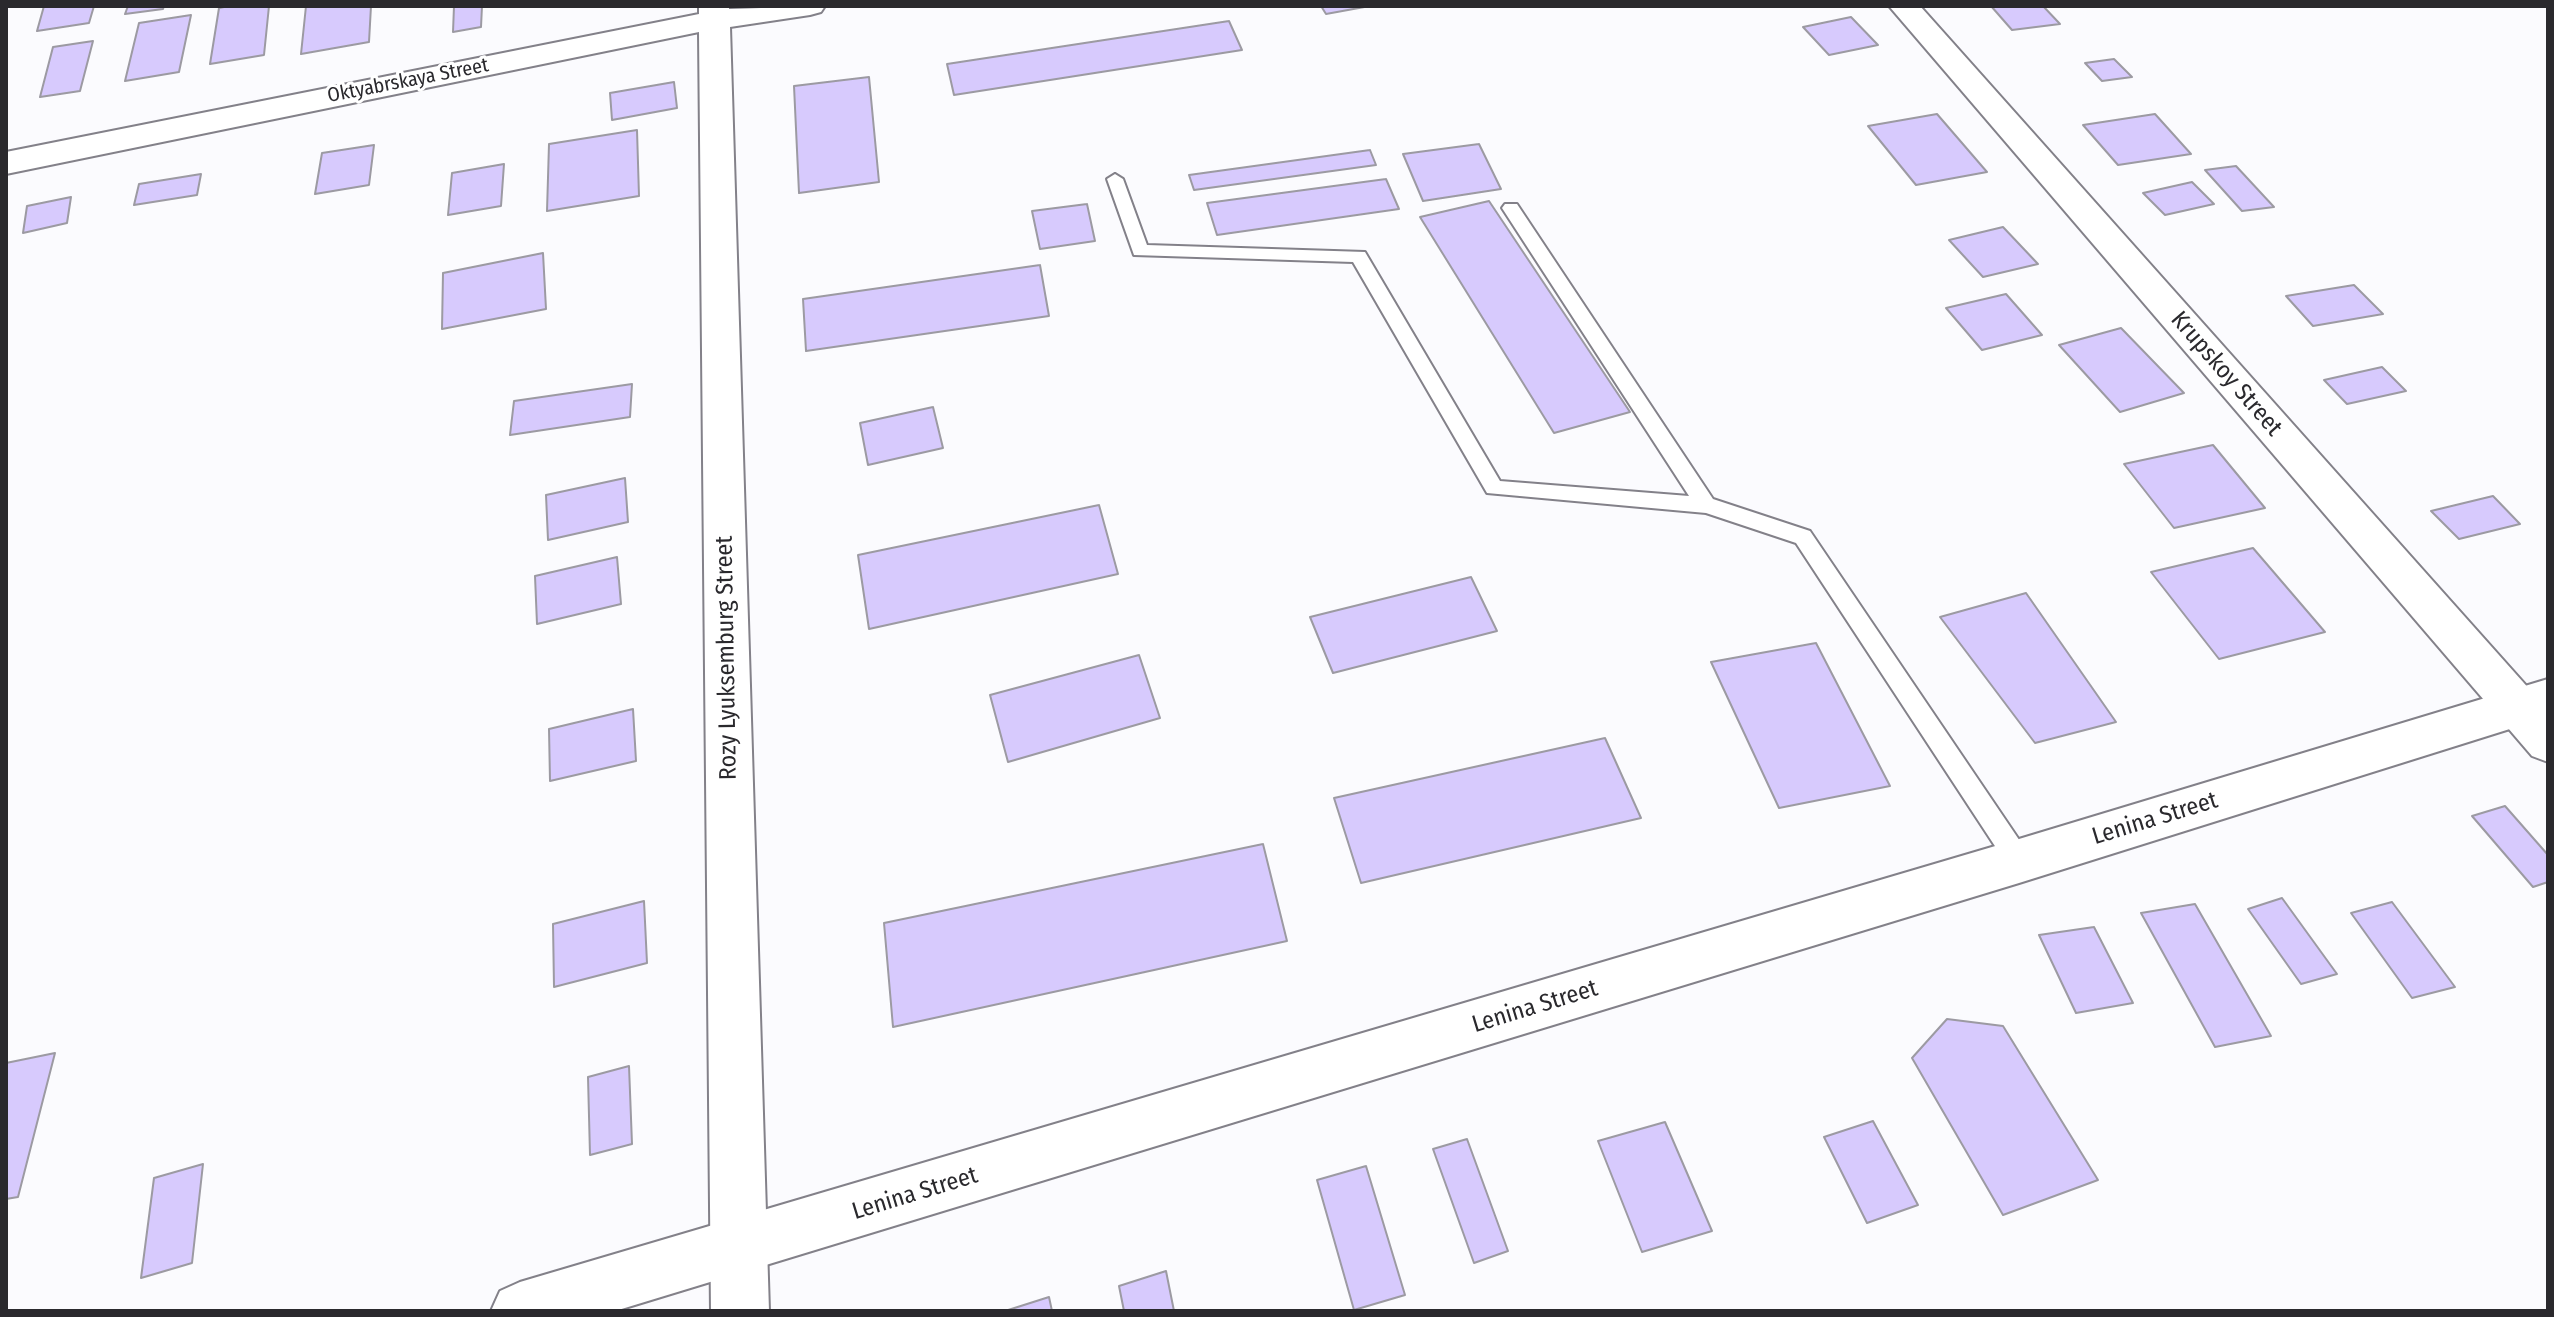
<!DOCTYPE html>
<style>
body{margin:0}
#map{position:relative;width:2554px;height:1317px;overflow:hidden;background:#fbfbfe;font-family:"Fira Sans Condensed",sans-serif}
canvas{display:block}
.frame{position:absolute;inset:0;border:8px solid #2a292d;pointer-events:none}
</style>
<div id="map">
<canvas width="2554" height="1317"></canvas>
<div class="frame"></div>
</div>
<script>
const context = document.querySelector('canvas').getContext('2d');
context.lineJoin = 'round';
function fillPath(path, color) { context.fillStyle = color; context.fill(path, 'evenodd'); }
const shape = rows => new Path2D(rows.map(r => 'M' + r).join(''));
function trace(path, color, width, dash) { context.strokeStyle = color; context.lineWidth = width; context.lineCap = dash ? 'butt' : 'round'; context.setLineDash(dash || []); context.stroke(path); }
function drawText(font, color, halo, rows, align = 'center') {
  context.font = font + ' "Fira Sans Condensed",sans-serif'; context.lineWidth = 6; context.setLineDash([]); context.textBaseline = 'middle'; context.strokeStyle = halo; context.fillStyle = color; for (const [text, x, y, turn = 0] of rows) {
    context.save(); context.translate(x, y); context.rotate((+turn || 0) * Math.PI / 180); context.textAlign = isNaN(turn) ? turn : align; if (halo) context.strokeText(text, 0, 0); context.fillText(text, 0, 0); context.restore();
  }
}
const building = shape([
 [44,6,94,6,89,23,37,31,44,6],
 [128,6,164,6,163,9,125,14,128,6],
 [229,6,269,6,264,55,210,64,219,8,229,6],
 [306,6,371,6,369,42,301,54,306,6],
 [454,6,482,6,481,27,453,32,454,6],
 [1321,6,1370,6,1326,14,1321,6],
 [1991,6,2043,6,2060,24,2012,30,1991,6],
 [191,15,179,72,125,81,139,23,191,15],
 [1851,17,1878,45,1829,55,1803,27,1851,17],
 [1229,21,1242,50,954,95,947,64,1229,21],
 [93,41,80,91,40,97,53,47,93,41],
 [2114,59,2132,77,2102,81,2085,63,2114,59],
 [869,77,879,182,799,193,794,86,869,77],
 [674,82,677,108,612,120,610,93,674,82],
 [1937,114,1987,172,1916,185,1868,126,1937,114],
 [2155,114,2191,154,2118,165,2083,125,2155,114],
 [637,130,639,196,547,211,549,144,637,130],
 [1479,144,1501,189,1423,201,1403,154,1479,144],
 [374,145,369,185,315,194,322,153,374,145],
 [1370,150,1376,165,1194,190,1189,175,1370,150],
 [504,164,501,206,448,215,452,173,504,164],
 [2236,166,2274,207,2242,211,2205,170,2236,166],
 [201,174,197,195,134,205,139,184,201,174],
 [1386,179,1399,209,1217,235,1207,203,1386,179],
 [2192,182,2214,204,2165,215,2143,193,2192,182],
 [71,197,67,223,23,233,27,206,71,197],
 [1489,201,1630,412,1554,433,1420,217,1489,201],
 [1087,204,1095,241,1040,249,1032,211,1087,204],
 [2003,227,2038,264,1983,277,1949,240,2003,227],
 [543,253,546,309,442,329,443,273,543,253],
 [1040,265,1049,316,806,351,803,299,1040,265],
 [2354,285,2383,314,2313,326,2286,296,2354,285],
 [2006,294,2042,335,1982,350,1946,308,2006,294],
 [2121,328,2184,393,2120,412,2059,345,2121,328],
 [2382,367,2406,391,2347,404,2324,380,2382,367],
 [632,384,630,417,510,435,514,401,632,384],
 [933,407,943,448,868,465,860,423,933,407],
 [2213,445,2265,508,2174,528,2124,464,2213,445],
 [625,478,628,522,548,540,546,495,625,478],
 [2493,496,2520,524,2459,539,2431,511,2493,496],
 [1099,505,1118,574,869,629,858,555,1099,505],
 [2253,548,2325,632,2219,659,2151,572,2253,548],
 [617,557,621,604,537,624,535,576,617,557],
 [1471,577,1497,631,1333,673,1310,617,1471,577],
 [2026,593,2116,722,2035,743,1940,617,2026,593],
 [1816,643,1890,786,1779,808,1711,662,1816,643],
 [1139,655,1160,718,1008,762,990,695,1139,655],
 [633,709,636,761,550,781,549,729,633,709],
 [1605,738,1641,818,1361,883,1334,798,1605,738],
 [2505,806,2548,855,2548,882,2533,887,2472,816,2505,806],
 [1263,844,1287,941,893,1027,884,923,1263,844],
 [2282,898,2337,974,2301,984,2248,909,2282,898],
 [644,901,647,963,554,987,553,924,644,901],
 [2392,902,2455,987,2412,998,2351,913,2392,902],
 [2195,904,2271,1036,2215,1047,2141,913,2195,904],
 [2094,927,2133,1003,2076,1013,2039,935,2094,927],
 [1947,1019,2003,1026,2098,1180,2003,1215,1912,1058,1947,1019],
 [55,1053,18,1197,6,1199,6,1063,55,1053],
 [629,1066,632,1144,590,1155,588,1077,629,1066],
 [1873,1121,1918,1205,1867,1223,1824,1137,1873,1121],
 [1665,1122,1712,1231,1642,1252,1598,1141,1665,1122],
 [1467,1139,1508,1251,1474,1263,1433,1149,1467,1139],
 [203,1164,192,1263,141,1278,154,1178,203,1164],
 [1366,1166,1405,1295,1354,1310,1317,1180,1366,1166],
 [1166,1271,1174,1311,1124,1311,1119,1286,1166,1271],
 [1049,1297,1052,1311,1005,1311,1049,1297]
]);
fillPath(building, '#d7cafd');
trace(building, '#9c9aa2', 2);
const lane = shape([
 [1115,174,1123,179,1147,245,1365,252,1500,481,1689,496,1502,208,1505,204,1517,204,1713,499,1810,531,2028,853,2031,861,2028,869,2019,872,2010,869,1796,543,1706,513,1487,493,1353,262,1134,255,1107,179,1115,174]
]);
const street = shape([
 [699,6,729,6,729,9,825,6,821,12,810,15,730,27,769,1311,711,1311,699,32,6,174,6,152,699,14,699,6],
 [1889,6,1920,6,2548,710,2548,762,2532,756,1889,6]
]);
const secondary = shape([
 [2548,679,2548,717,2019,883,615,1311,491,1311,500,1291,520,1282,2019,839,2548,679]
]);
trace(lane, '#838189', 4);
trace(street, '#838189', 4);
trace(secondary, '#838189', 4);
fillPath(lane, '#fff');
fillPath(street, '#fff');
fillPath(secondary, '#fff');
drawText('20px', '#2a292d', '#fff', [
 ["Oktyabrskaya Street",408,81,-11]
]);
drawText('24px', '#2a292d', '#fff', [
 ["Krupskoy Street",2226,374,49],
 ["Rozy Lyuksemburg Street",727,658,-91],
 ["Lenina Street",2155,819,-17],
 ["Lenina Street",1535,1007,-17],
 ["Lenina Street",915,1194,-17]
]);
</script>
